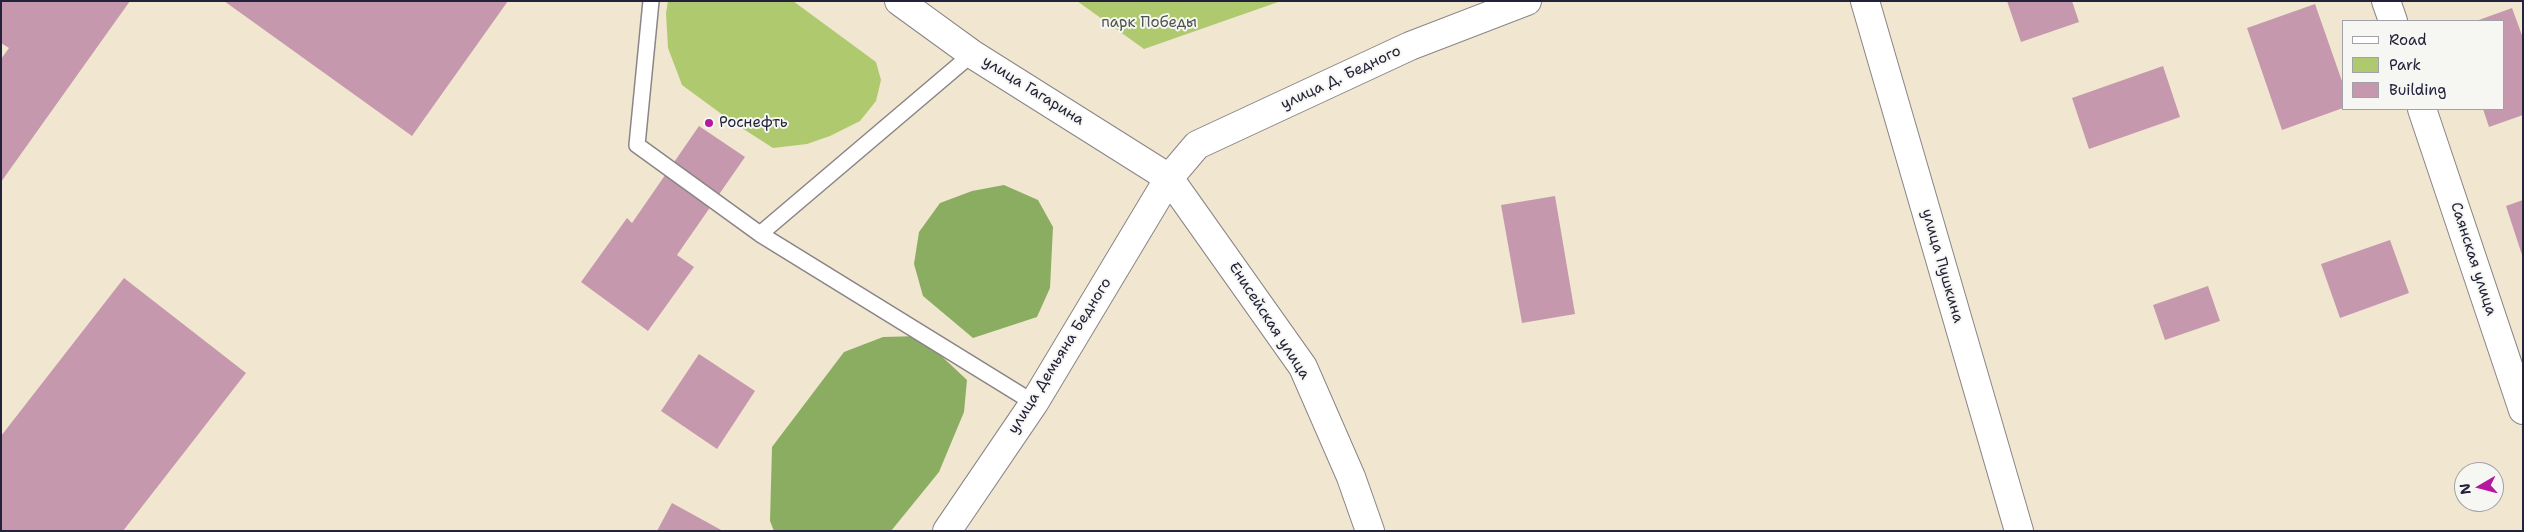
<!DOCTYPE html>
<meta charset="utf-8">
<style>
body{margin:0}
#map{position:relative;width:2524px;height:532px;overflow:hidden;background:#f1e7d1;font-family:"Shantell Sans",sans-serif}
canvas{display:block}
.frame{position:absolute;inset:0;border:2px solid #22223b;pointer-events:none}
.legend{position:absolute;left:2342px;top:20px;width:162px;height:90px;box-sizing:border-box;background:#f6f6f2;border:1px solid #a1a1a9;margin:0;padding:6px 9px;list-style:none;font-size:15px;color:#22223b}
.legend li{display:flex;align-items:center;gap:10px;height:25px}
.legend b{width:25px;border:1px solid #a1a1a9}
.north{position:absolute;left:2454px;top:462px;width:50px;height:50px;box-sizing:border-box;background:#f6f6f2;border:1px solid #a1a1a9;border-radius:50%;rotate:262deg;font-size:14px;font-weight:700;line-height:20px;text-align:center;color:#22223b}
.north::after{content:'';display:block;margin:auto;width:18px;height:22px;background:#b5179e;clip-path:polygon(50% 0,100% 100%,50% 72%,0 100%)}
</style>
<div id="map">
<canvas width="2524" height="532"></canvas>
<div class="frame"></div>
<ul class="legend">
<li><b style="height:6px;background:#fff"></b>Road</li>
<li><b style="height:14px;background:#afc96f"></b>Park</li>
<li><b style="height:14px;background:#c698ae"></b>Building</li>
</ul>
<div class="north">N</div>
</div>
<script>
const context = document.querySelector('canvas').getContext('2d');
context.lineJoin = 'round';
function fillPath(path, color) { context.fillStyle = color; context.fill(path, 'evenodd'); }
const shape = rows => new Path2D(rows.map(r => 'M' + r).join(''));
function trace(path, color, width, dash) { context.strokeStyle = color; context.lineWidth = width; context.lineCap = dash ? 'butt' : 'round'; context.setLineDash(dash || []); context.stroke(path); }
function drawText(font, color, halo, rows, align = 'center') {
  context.font = font + ' "Shantell Sans",sans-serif'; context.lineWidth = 4; context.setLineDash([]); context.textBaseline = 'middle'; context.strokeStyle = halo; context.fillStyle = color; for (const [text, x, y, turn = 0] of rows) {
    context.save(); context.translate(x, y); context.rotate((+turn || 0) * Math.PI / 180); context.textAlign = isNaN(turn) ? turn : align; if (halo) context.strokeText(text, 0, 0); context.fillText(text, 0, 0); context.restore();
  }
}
fillPath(shape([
 [668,1,793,1,876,62,881,80,876,101,860,121,830,136,807,144,773,148,731,121,682,85,668,48,666,13],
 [1077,1,1281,1,1144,49]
]), '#afc96f');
fillPath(shape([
 [1004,185,1038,200,1053,227,1050,288,1037,317,973,338,923,296,914,264,919,232,940,203,972,191],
 [920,336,967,380,964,412,939,472,891,531,774,531,770,521,772,447,844,352,883,337]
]), '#8bad62');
fillPath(shape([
 [1,1,130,1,1,182,1,59,9,48,1,43],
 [224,1,508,1,412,136],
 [2007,1,2072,1,2079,22,2021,42],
 [2315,4,2343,84,2343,108,2282,130,2247,28],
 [2512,8,2523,38,2523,115,2489,127,2483,109,2503,109,2503,21,2476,21],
 [2163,66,2180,117,2089,149,2072,98],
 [699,126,745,157,677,255,694,267,648,331,581,282,627,218,632,223],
 [1555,196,1575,314,1522,323,1501,205],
 [2523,200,2523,255,2522,255,2506,206],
 [2390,240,2409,293,2340,318,2321,264],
 [124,278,246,373,123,531,1,531,1,436],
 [2208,286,2220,321,2165,340,2153,305],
 [699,354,755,391,717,449,661,411],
 [672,503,723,531,657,531]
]), '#c698ae');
const service = shape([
 [651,1,637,145,760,234,972,54],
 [760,234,1034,403]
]);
const minor = shape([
 [1865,1,2019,531],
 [2386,1,2393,21],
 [2422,109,2523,410],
 [1169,178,1303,367,1351,477,1370,531]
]);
const tertiary = shape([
 [899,1,972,54,1169,178],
 [947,531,1034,403,1169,178,1197,145,1410,46,1527,1]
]);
trace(service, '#8a8486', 18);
trace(minor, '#8a8486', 30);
trace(tertiary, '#8a8486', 30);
trace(service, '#fff', 15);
trace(minor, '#fff', 28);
trace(tertiary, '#fff', 28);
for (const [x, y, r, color] of [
 [709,123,5,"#b5179e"]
]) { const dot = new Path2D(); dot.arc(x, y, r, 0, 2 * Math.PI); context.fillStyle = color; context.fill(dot); trace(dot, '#f6f6f2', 2); }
drawText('15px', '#4c544b', '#f6f6f2', [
 ["парк Победы",1149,23]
]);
drawText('15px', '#22223b', '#f6f6f2', [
 ["улица Д. Бедного",1341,78,-25],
 ["улица Гагарина",1033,91,32],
 ["Саянская улица",2473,259,72],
 ["улица Пушкина",1942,266,74],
 ["Енисейская улица",1269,321,57],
 ["улица Демьяна Бедного",1060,356,-58]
]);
drawText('15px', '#22223b', '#f6f6f2', [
 ["Роснефть",719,123]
], 'left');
</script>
